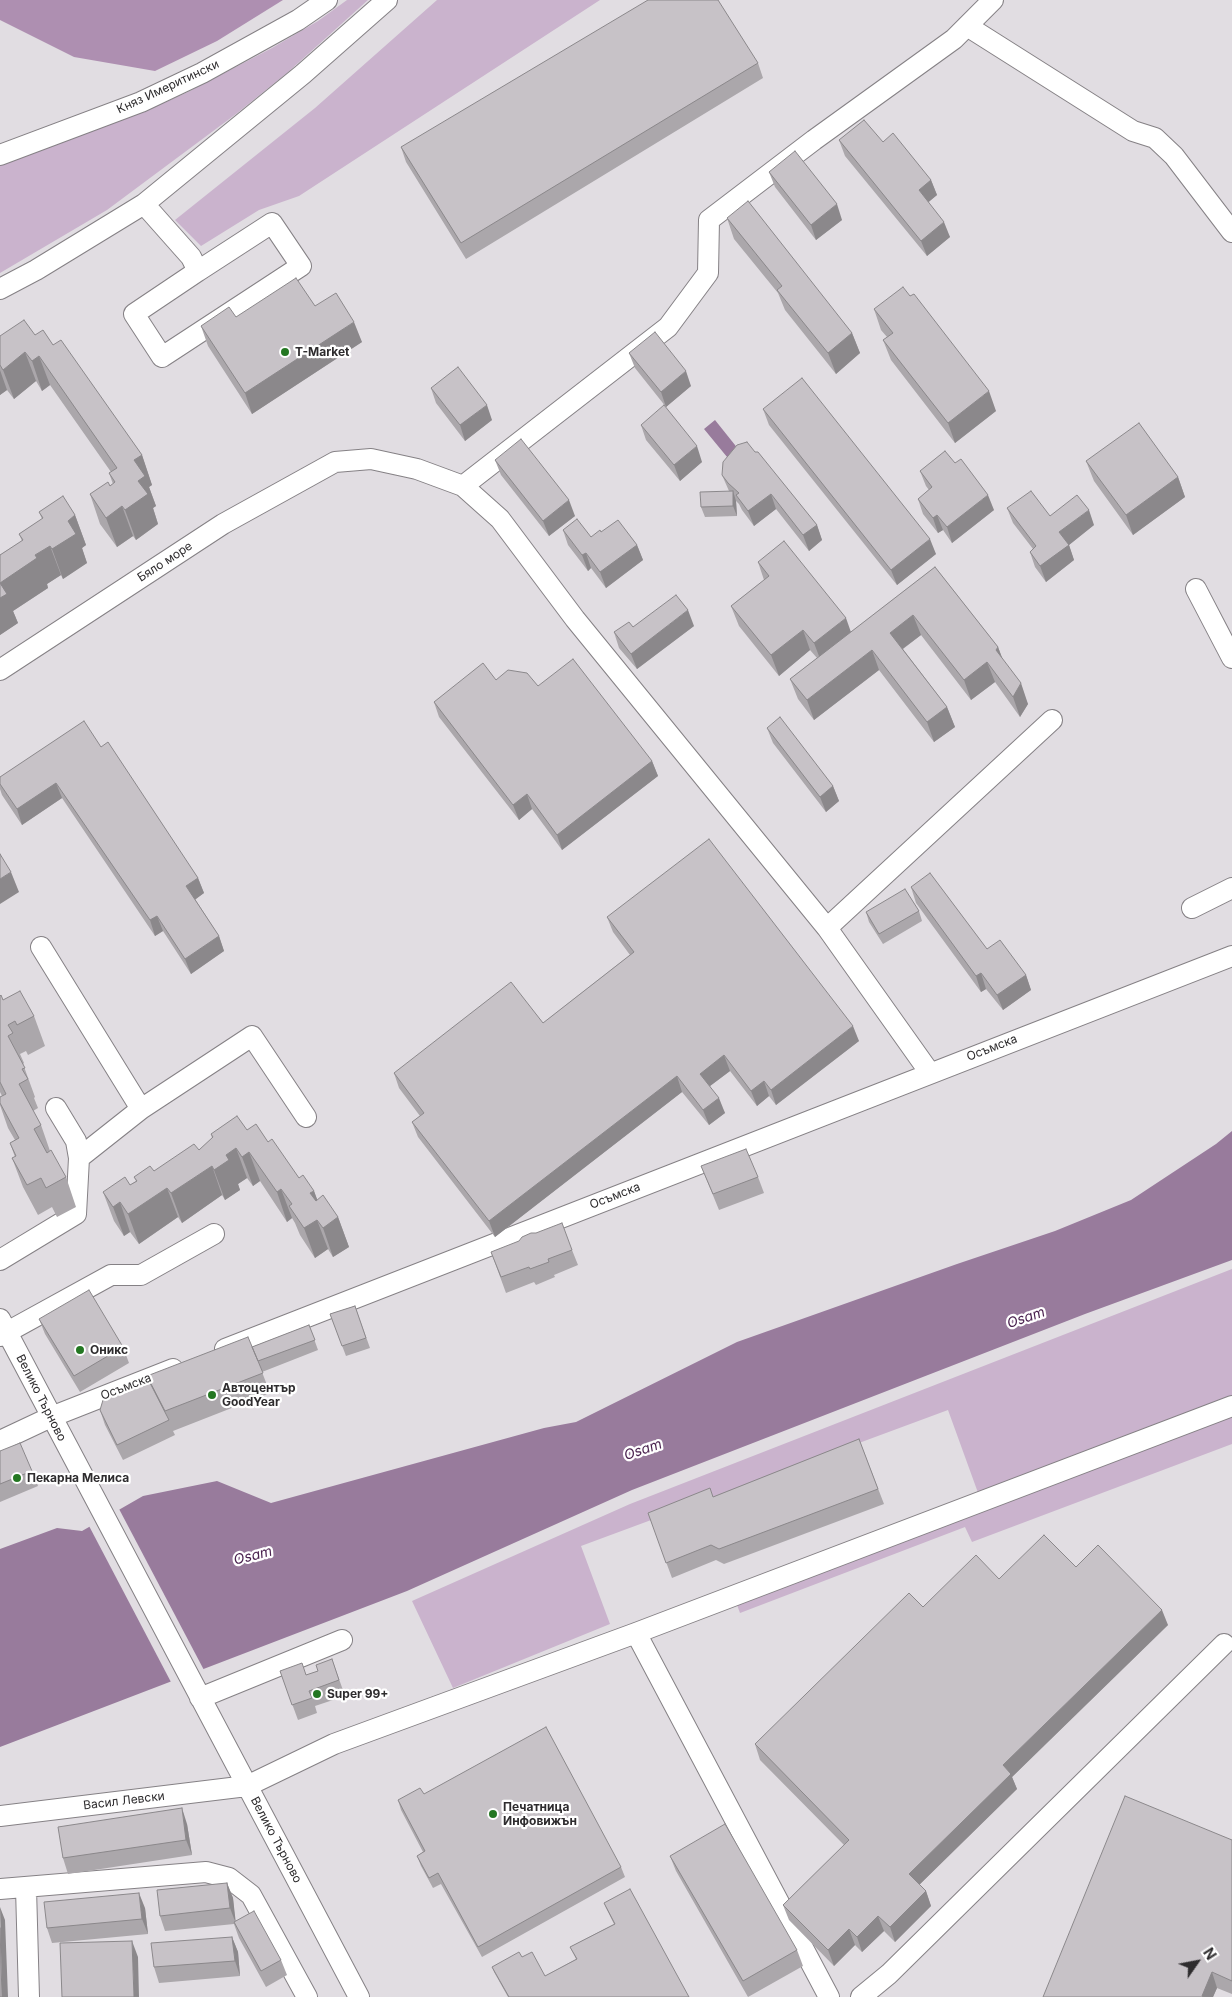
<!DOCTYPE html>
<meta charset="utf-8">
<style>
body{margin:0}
#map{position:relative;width:1232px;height:1997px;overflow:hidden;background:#e1dde2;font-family:Inter,sans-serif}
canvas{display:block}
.north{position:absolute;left:1172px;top:1937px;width:50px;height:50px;-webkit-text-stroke:4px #fff;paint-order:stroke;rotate:57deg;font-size:14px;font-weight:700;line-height:20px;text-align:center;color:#2e2c2e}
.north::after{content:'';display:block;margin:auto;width:18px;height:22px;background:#2e2c2e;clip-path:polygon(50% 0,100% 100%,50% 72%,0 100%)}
</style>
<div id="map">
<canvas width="1232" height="1997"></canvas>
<div class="north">N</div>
</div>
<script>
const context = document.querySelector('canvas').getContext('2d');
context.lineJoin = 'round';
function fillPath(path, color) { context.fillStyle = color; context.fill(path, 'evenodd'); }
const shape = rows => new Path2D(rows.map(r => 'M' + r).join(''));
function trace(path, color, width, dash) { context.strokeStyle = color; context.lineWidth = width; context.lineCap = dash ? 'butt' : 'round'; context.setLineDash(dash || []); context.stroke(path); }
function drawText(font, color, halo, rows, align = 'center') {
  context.font = font + ' Inter,sans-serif'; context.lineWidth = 4.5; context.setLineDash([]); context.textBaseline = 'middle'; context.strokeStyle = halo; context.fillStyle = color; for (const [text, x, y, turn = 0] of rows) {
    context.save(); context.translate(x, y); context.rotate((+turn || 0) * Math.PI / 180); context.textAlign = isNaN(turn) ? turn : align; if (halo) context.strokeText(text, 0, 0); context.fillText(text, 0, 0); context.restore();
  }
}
fillPath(shape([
 [347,0,368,0,287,73,236,114,107,210,0,273,0,165,143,112,188,92,272,48,318,21],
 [437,0,600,0,299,196,259,210,201,246,175,220,315,108],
 [1232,1269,1232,1444,972,1542,965,1527,740,1613,733,1594,981,1501,948,1410,581,1546,610,1624,453,1688,412,1601,630,1504]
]), '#cab3cd');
fillPath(shape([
 [0,0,283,0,217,41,155,71,74,57,0,20]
]), '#ae8fb1');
fillPath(shape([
 [715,420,743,455,732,463,704,429],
 [1232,1131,1232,1260,1085,1314,632,1490,407,1591,0,1747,0,1549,57,1528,82,1531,143,1496,217,1481,271,1503,544,1428,576,1422,737,1342,957,1264,1055,1231,1131,1200,1216,1144]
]), '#987b9c');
fillPath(shape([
 [118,1507,205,1672,172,1684,88,1524]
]), '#e1dde2');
const minor = shape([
 [967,26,1133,131,1155,138,1174,156,1232,232],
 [0,155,141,102,202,73,298,20,327,0],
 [144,204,191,257,198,271,134,314,162,357,301,266,272,223,198,271],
 [0,289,36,270,144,204,303,74,387,0],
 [463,486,668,327,708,273,709,220,814,140,954,39,993,0],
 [1196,589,1232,658],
 [0,670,223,524,335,462,371,459,417,469,463,486,500,519,575,619,827,928,930,1073],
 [1192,908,1232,888],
 [827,928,1052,720],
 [41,947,141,1109,252,1036,306,1117],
 [79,1158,141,1109],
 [0,1260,76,1214,79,1158,76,1141,56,1108],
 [0,1319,359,1997],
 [0,1336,111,1275,141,1275,214,1234],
 [225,1349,1232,956],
 [0,1441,51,1417,173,1369],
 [636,1633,829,1997],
 [200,1698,342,1640],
 [0,1816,247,1786,334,1744,636,1633,1232,1406],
 [26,1888,29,1997],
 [0,1889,206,1872,229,1878,251,1895,307,1997],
 [861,1997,889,1974,1224,1644]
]);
trace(minor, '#858185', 22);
trace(minor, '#fff', 20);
fillPath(shape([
 [758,63,763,78,466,259,406,162,401,147],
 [839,140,883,142,931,180,937,195,928,202,950,237,927,256,845,156],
 [769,172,842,220,816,240,775,187],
 [727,218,852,333,860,353,836,374,785,310,778,293,734,239],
 [315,306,362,342,252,414,208,346,201,326,236,317],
 [874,309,996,411,955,443,891,360,883,340,887,337,881,330],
 [35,335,53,345,142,455,152,485,149,487,156,506,153,508,158,524,136,540,133,536,117,547,100,524,90,494,113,484,109,473,111,472,50,385,42,391,36,381,14,399,7,390,0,395,0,336],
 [629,353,691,386,666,407,635,368],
 [431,388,492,420,465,441,436,403],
 [763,409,936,554,897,585,769,425],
 [641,425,702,462,680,481,646,440],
 [755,452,817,525,822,540,809,551,776,509,754,526,742,510,739,504,736,501,737,516,705,517,701,507,729,491,722,475],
 [495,460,575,516,549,536,501,475],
 [1086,461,1178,477,1185,497,1133,535,1094,481],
 [920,471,994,510,952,543,943,530,938,533,923,514,918,499,929,490,926,486],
 [1007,508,1050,516,1094,525,1069,545,1074,560,1046,582,1035,567,1030,552,1033,549,1013,523],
 [39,512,75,515,86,545,82,548,87,563,63,579,61,575,47,584,48,588,13,611,18,623,0,635,0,555,22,541,19,534,42,519],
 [563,530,591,537,601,532,637,545,643,560,606,588,591,568,588,571,568,545],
 [758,562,851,632,935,567,998,647,1002,658,1028,704,1020,717,995,682,971,700,921,635,903,649,947,707,955,727,934,742,879,670,814,720,798,699,790,679,817,658,810,650,779,676,739,626,731,606,764,580],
 [694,626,637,669,619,648,614,632,633,627],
 [496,680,538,686,652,761,658,776,562,850,532,809,519,820,439,717,434,702],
 [767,728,833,786,839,801,826,812,773,743],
 [101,747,198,878,204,893,195,899,219,936,224,951,191,974,163,931,155,936,62,798,22,825,2,795,0,789,0,777],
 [911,887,987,949,1026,975,1031,990,1003,1010,986,989,981,992,916,903],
 [919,911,922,921,883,944,869,922,866,912],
 [607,917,859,1041,776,1105,769,1096,757,1106,730,1071,710,1086,725,1113,709,1125,682,1092,495,1237,418,1137,412,1122,420,1116,399,1088,394,1073,543,1023,630,955,613,932],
 [0,996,3,1000,34,1016,45,1046,28,1055,26,1051,20,1054,24,1063,23,1064,35,1097,34,1098,38,1108,33,1111,41,1125,50,1151,66,1177,76,1207,57,1217,52,1207,38,1215,23,1187,12,1158,15,1157,10,1143,15,1140,8,1128,0,1105,0,1097,2,1096,0,1092],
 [247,1130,268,1142,299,1178,314,1191,317,1200,338,1217,349,1247,333,1257,328,1249,315,1258,300,1235,295,1223,292,1218,287,1222,260,1181,253,1186,247,1178,238,1184,240,1190,225,1200,222,1195,182,1223,178,1217,139,1244,130,1232,124,1236,114,1221,103,1192,130,1185,136,1181,134,1177,154,1171,199,1150,212,1138,211,1134],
 [701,1166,758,1177,764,1193,719,1210],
 [572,1250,578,1265,554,1275,555,1277,536,1285,534,1282,506,1293,491,1252],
 [355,1306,370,1348,346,1356,330,1314],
 [39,1319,123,1347,129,1363,80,1392,45,1334],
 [309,1325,318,1350,262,1372,270,1393,173,1431,175,1435,123,1460,105,1425,100,1410,129,1391,149,1381,147,1376,252,1347],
 [859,1439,884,1504,724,1564,716,1560,672,1578,648,1513,713,1497],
 [0,1451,32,1471,38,1486,0,1502],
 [1076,1567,1168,1625,1012,1777,1017,1789,919,1885,926,1891,931,1906,895,1942,884,1931,862,1952,855,1945,834,1966,789,1920,783,1905,844,1845,760,1760,755,1744,923,1607,999,1579],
 [332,1659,345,1696,315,1706,317,1713,298,1720,280,1671,306,1675,318,1671],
 [424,1794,621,1867,625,1877,482,1957,441,1884,433,1888,421,1866,417,1856,423,1852,401,1810,398,1800],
 [187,1824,192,1855,68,1874,63,1858],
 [1232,1840,1232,1994,1217,1988,1213,1997,1043,1997],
 [670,1856,797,1950,803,1966,748,1997,676,1871],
 [227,1883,233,1898,235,1922,281,1960,287,1975,266,1987,239,1938,234,1924,165,1931,160,1916],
 [604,1903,689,1997,508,1997,494,1972,492,1967,522,1957,545,1976,576,1959,570,1947,614,1924,606,1908],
 [145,1908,148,1934,52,1943,47,1928],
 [232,1937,238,1952,240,1976,159,1983,154,1967]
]), '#aba7ab');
fillPath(shape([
 [931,180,937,195,924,206,919,190],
 [837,204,842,220,816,240,811,225],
 [944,222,950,237,927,256,921,241],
 [354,322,362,342,252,414,245,393],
 [852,333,860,353,836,374,828,353],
 [25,352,36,381,14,399,3,370],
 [39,356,50,385,42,391,32,361],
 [0,370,7,390,0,395],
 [686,371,691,386,666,407,661,392],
 [989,391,996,411,955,443,948,423],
 [487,405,492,420,465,441,460,425],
 [697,446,702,462,680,481,674,465],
 [142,455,152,485,149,487,156,506,153,508,158,524,136,540,125,510,134,460],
 [1178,477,1185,497,1133,535,1126,515],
 [733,491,736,501,737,516,733,506],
 [771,494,776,509,754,526,748,511],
 [988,495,994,510,952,543,947,527],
 [569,500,575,516,549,536,543,521],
 [122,506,133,536,117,547,106,518],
 [1089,510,1094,525,1069,545,1074,560,1046,582,1040,566,1059,532],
 [75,515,86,545,82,548,87,563,63,579,52,549,68,521],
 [937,515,943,530,938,533,933,518],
 [817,525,822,540,809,551,803,535],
 [930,539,936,554,897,585,891,570],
 [637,545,643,560,606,588,600,572],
 [50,546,61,575,47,584,48,588,13,611,18,623,0,635,0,583,35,555],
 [586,553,591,568,588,571,582,555],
 [688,610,694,626,637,669,631,654],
 [913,615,921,635,897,653,890,633],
 [846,618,853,638,822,664,814,643],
 [803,630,810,650,779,676,771,655],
 [998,647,1006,668,996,650],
 [872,650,879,670,814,720,807,700],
 [987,662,995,682,971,700,964,680],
 [1021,683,1028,704,1020,717,1013,697],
 [947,707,955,727,934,742,927,722],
 [652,761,658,776,562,850,557,835],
 [56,783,62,798,22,825,17,809],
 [833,786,839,801,826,812,820,797],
 [527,794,532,809,519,820,513,805],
 [11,872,19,892,0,904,0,879],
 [198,878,204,893,192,902,186,886],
 [157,916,163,931,155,936,150,920],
 [219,936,224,951,191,974,185,959],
 [981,973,986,989,981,992,976,976],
 [1026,975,1031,990,1003,1010,997,995],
 [853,1026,859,1041,776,1105,771,1090],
 [724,1055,730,1071,706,1089,700,1074],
 [677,1076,682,1092,495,1237,489,1221],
 [764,1081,769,1096,757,1106,751,1091],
 [719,1098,725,1113,709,1125,703,1110],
 [236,1148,247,1178,238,1184,240,1190,225,1200,214,1170,226,1155],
 [249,1152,260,1181,253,1186,242,1157],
 [212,1166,222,1195,182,1223,171,1193],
 [167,1188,178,1217,139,1244,128,1214],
 [281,1189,292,1218,287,1222,277,1192],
 [314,1191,325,1220,310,1193],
 [120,1202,130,1232,124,1236,113,1207],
 [338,1217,349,1247,333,1257,323,1228],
 [317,1220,328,1249,315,1258,304,1228],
 [1162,1610,1168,1625,1012,1777,1017,1789,915,1889,909,1874,1003,1765],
 [182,1808,187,1824,192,1855,186,1840],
 [227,1883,233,1898,236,1924,230,1908],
 [926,1891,931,1906,895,1942,890,1927],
 [139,1893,145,1908,148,1934,142,1919],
 [0,1907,5,1920,8,1997,2,1997],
 [878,1916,884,1931,862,1952,857,1937],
 [849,1929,855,1945,834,1966,828,1950],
 [232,1937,238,1952,240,1976,235,1961],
 [132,1941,138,1957,139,1997,134,1997],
 [1212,1972,1217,1988,1213,1997,1202,1997,1202,1996]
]), '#8b888b');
const building = shape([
 [648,0,718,0,758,63,461,243,401,147,648,0],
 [864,120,883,142,893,133,931,180,919,190,944,222,921,241,839,140,864,120],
 [795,151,837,204,811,225,769,172,795,151],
 [748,201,852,333,828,353,777,290,782,286,727,218,748,201],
 [296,278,315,306,336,293,354,322,245,393,201,326,229,307,236,317,296,278],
 [903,287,910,296,914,294,989,391,948,423,883,340,893,333,874,309,903,287],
 [24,320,35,335,43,330,53,345,61,340,142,455,134,460,145,476,138,481,148,494,125,510,122,506,106,518,90,494,108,482,110,486,115,482,109,473,117,468,39,356,32,361,25,352,3,370,0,365,0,336,24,320],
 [655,332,686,371,661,392,629,353,655,332],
 [458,367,487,405,460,425,431,388,458,367],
 [802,378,930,539,891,570,763,409,802,378],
 [664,405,697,446,674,465,641,425,664,405],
 [1139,423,1178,477,1126,515,1086,461,1139,423],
 [521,439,569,500,543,521,495,460,521,439],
 [747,442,755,452,758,452,817,525,803,535,771,494,748,511,736,495,739,493,728,483,722,475,723,462,737,445,747,442],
 [945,451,955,463,961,459,988,495,947,527,937,515,933,518,918,499,932,487,920,471,945,451],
 [733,491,733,506,701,507,700,492,733,491],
 [1031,491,1050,516,1077,495,1089,510,1059,532,1069,545,1040,566,1030,552,1036,546,1007,508,1031,491],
 [63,496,75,515,68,521,76,534,52,549,50,546,35,555,37,558,0,583,7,594,0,598,0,555,23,540,19,534,43,518,39,512,63,496],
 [577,519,591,537,600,530,601,532,618,520,637,545,600,572,586,553,582,555,563,530,577,519],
 [784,541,846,618,814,643,803,630,771,655,731,606,769,576,758,562,784,541],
 [935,567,998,647,996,650,1021,683,1013,697,987,662,964,680,913,615,890,633,947,707,927,722,872,650,807,700,790,679,935,567],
 [676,595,688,610,631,654,614,632,629,622,633,627,676,595],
 [573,659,652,761,557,835,527,794,513,805,434,702,483,663,496,680,508,670,527,673,538,686,573,659],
 [780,717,833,786,820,797,767,728,780,717],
 [84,721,101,747,108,742,198,878,186,886,219,936,185,959,157,916,150,920,56,783,17,809,0,784,0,777,84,721],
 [709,839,853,1026,771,1090,764,1081,751,1091,724,1055,700,1074,719,1098,703,1110,677,1076,489,1221,412,1122,424,1113,394,1073,511,982,543,1023,634,952,607,917,709,839],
 [0,854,11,872,0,879,0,854],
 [930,873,987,949,1000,940,1026,975,997,995,981,973,976,976,911,887,930,873],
 [905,889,919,911,879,934,866,912,905,889],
 [20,991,34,1016,17,1025,15,1021,8,1025,13,1033,8,1036,25,1068,22,1069,28,1079,19,1084,41,1125,34,1129,47,1153,51,1150,66,1177,46,1188,41,1178,27,1185,12,1158,16,1156,10,1143,19,1138,0,1103,0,1097,6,1094,0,1082,0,996,1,995,3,1000,20,991],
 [237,1116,247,1130,256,1124,268,1142,272,1139,299,1178,303,1175,314,1191,310,1193,316,1201,323,1195,338,1217,323,1228,317,1220,304,1228,289,1206,292,1204,281,1189,277,1192,249,1152,242,1157,236,1148,226,1155,229,1160,214,1170,212,1166,171,1193,167,1188,128,1214,120,1202,113,1207,103,1192,125,1177,130,1185,137,1181,134,1177,150,1166,154,1171,194,1144,199,1150,213,1137,211,1134,237,1116],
 [746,1149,758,1177,713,1194,701,1166,746,1149],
 [562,1223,572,1250,548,1259,549,1262,530,1269,529,1267,501,1277,491,1252,519,1241,522,1237,531,1233,536,1233,562,1223],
 [89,1290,123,1347,74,1376,39,1319,89,1290],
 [355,1306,366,1338,342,1346,330,1314,355,1306],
 [309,1325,315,1340,258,1361,252,1347,309,1325],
 [248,1337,263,1373,165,1411,147,1376,248,1337],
 [149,1381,169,1420,117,1445,100,1410,103,1400,128,1388,129,1391,149,1381],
 [859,1439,878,1489,719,1549,711,1545,666,1563,648,1513,710,1488,713,1497,859,1439],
 [20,1443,32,1471,0,1484,0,1451,20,1443],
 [1044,1535,1076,1567,1098,1545,1162,1610,1003,1765,1011,1774,909,1874,926,1891,890,1927,878,1916,857,1937,849,1929,828,1950,783,1905,849,1840,755,1744,909,1593,923,1607,976,1555,999,1579,1044,1535],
 [332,1659,339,1680,309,1691,312,1698,292,1705,280,1671,302,1663,306,1675,318,1671,316,1665,332,1659],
 [546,1727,621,1867,478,1947,438,1873,429,1878,417,1856,425,1851,398,1800,420,1788,424,1794,546,1727],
 [1125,1796,1232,1840,1232,1981,1212,1972,1202,1996,1204,1997,1043,1997,1125,1796],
 [182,1808,186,1840,63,1858,58,1827,182,1808],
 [725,1824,797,1950,743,1981,670,1856,725,1824],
 [227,1883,230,1908,160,1916,157,1890,227,1883],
 [630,1889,689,1997,509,1997,492,1967,519,1952,522,1957,532,1952,545,1976,577,1959,570,1947,615,1924,604,1903,630,1889],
 [139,1893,142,1919,47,1928,44,1902,139,1893],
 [254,1911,281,1960,261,1971,234,1922,254,1911],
 [0,1928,2,1997,0,1997,0,1928],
 [232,1937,235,1961,154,1967,151,1943,232,1937],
 [132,1941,134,1997,62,1997,60,1943,132,1941]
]);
fillPath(building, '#c7c2c7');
trace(building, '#8b888b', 1);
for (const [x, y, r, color] of [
 [285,352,5,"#247722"],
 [80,1350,5,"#247722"],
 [212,1395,5,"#247722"],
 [17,1478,5,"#247722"],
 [317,1694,5,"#247722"],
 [493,1814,5,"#247722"]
]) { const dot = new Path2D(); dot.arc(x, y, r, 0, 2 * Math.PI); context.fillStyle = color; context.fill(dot); trace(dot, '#fff', 2); }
drawText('12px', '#2e2c2e', '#fff', [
 ["Княз Имеритински",168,87,-25],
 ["Бяло море",165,562,-33],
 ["Осъмска",992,1048,-21],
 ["Осъмска",615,1196,-21],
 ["Осъмска",126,1387,-21],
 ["Велико Търново",41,1398,63],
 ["Васил Левски",124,1801,-7],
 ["Велико Търново",276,1840,62]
]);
drawText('bold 12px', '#2e2c2e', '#fff', [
 ["T-Market",295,352],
 ["Оникс",90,1350],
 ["Автоцентър",222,1388],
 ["GoodYear",222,1402],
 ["Пекарна Мелиса",27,1478],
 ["Super 99+",327,1694],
 ["Печатница",503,1807],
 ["Инфовижън",503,1821]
], 'left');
drawText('italic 14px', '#4a224f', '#fff', [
 ["Osam",1026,1318,-19],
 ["Osam",643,1450,-19],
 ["Osam",253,1556,-14]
]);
</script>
